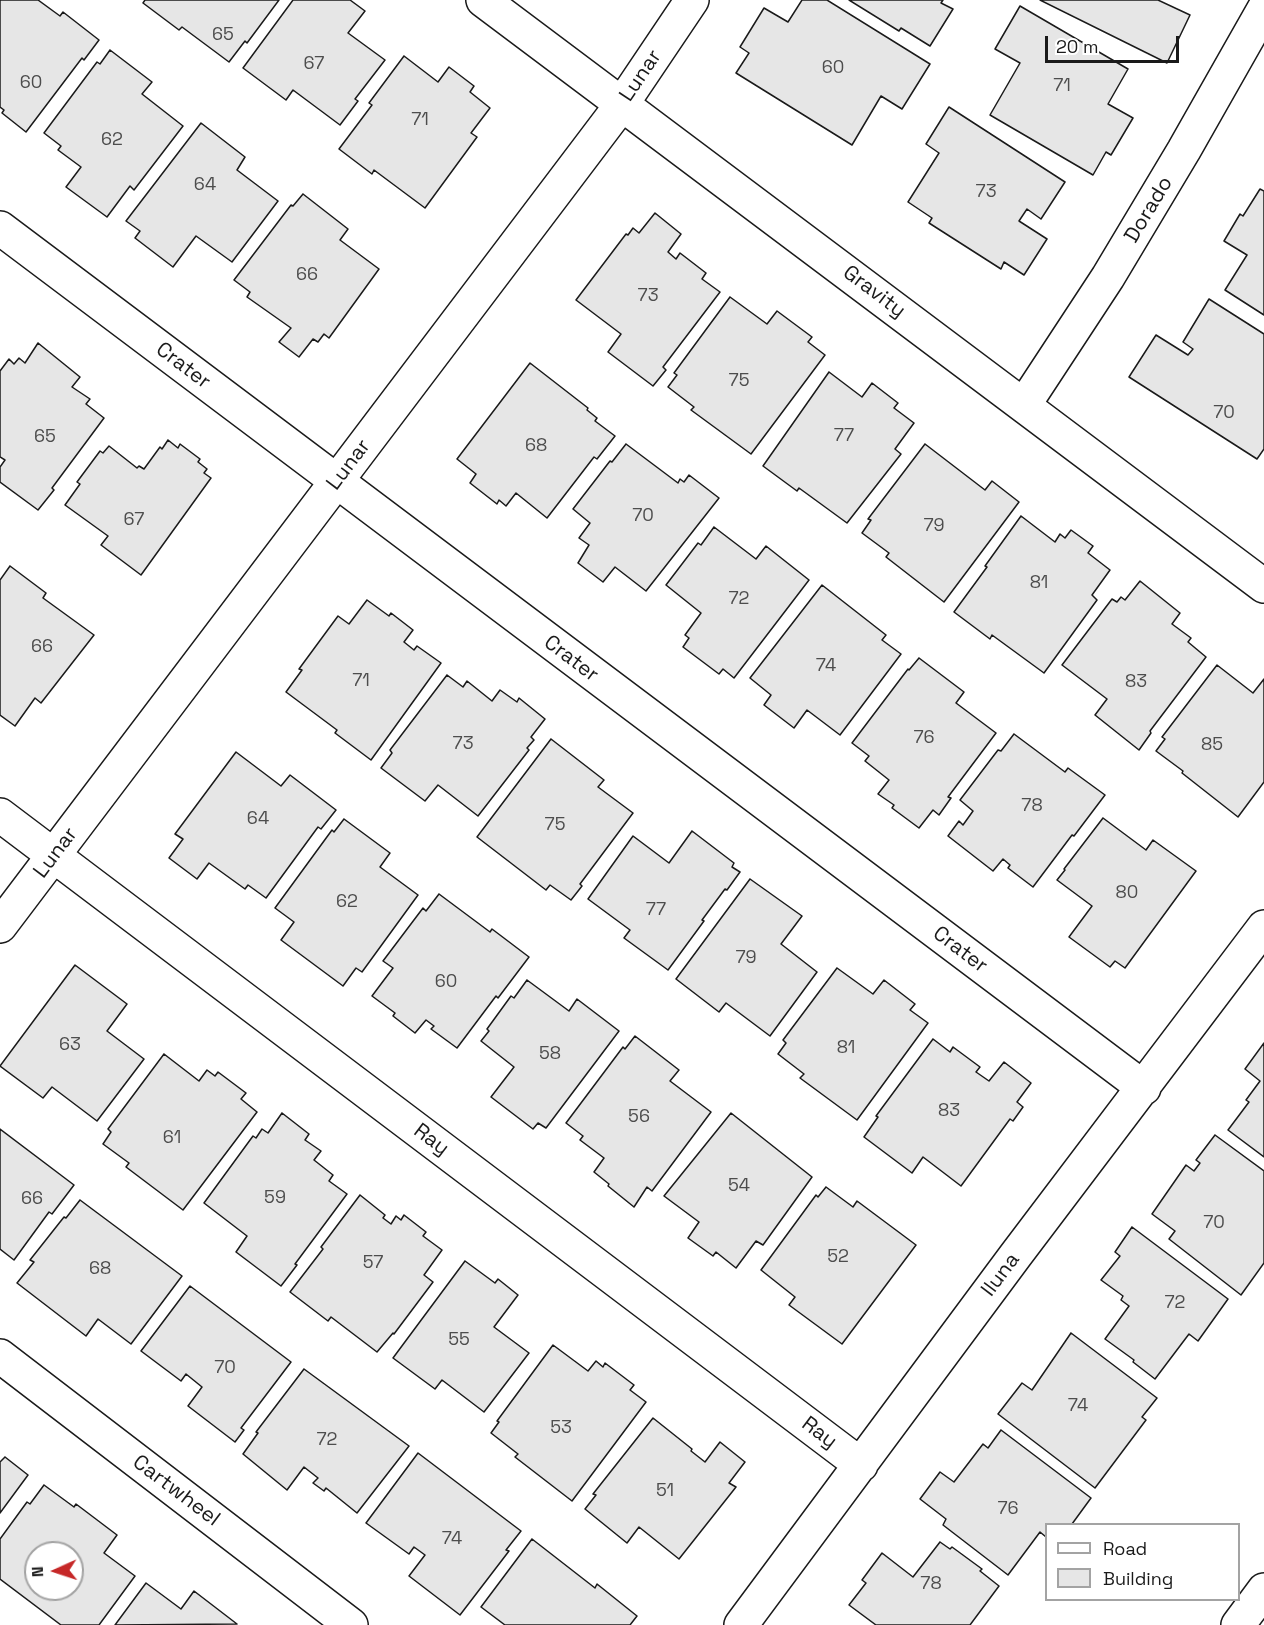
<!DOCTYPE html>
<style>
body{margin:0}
#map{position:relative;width:1264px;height:1625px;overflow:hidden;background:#fff;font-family:"Space Grotesk",sans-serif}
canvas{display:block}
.legend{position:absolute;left:1045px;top:1523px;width:195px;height:78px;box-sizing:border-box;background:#fff;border:2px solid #a3a3a3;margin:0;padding:8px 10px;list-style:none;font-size:18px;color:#1a1a1a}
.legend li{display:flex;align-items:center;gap:12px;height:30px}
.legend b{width:30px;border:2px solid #a3a3a3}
.north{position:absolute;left:24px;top:1541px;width:60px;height:60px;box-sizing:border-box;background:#fff;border:2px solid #a3a3a3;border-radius:50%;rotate:267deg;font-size:16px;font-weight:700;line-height:24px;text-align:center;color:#1a1a1a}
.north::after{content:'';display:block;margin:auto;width:21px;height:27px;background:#c62828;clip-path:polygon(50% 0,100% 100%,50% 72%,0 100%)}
.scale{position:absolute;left:1045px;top:36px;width:134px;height:27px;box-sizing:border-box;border:3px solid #1a1a1a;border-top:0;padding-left:8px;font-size:18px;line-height:21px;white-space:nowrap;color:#1a1a1a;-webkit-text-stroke:4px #fff;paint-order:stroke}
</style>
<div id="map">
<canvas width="1264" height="1625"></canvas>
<ul class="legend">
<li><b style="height:8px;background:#fff"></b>Road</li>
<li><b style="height:16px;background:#e6e6e6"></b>Building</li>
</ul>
<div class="north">N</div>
<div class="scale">20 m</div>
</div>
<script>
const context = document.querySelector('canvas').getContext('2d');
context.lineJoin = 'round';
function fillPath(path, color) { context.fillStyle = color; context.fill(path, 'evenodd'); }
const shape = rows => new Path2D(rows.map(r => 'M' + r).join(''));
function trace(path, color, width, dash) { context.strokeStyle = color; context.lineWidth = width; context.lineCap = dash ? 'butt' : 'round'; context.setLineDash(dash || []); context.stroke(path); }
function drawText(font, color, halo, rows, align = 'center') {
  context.font = font + ' "Space Grotesk",sans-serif'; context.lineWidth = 4.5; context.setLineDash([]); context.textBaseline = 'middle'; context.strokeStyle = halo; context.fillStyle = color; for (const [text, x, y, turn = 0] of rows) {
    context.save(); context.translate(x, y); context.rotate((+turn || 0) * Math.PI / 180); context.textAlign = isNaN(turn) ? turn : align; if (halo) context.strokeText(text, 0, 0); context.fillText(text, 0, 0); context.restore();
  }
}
const building = shape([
 [0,0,38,0,60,16,63,12,99,40,84,60,82,58,26,132,2,113,4,110,0,107,0,0],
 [145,0,279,0,247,43,245,41,229,62,182,27,179,30,143,3,145,0],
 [293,0,350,0,365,11,348,33,385,60,355,99,358,101,340,125,293,90,286,100,243,68,293,0],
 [802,0,827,0,930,64,902,109,881,96,852,145,736,73,749,53,740,47,764,8,788,22,802,0],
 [849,0,943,0,941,3,953,9,930,46,901,28,899,31,849,0],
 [1040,0,1158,0,1190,15,1167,63,1040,0],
 [1020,6,1128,69,1108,104,1133,118,1111,155,1106,152,1093,175,990,115,1020,63,995,49,1020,6],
 [110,50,152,82,142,94,183,126,134,190,130,186,107,217,66,187,81,167,58,150,61,146,44,133,97,62,100,64,110,50],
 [404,56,438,82,449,67,474,86,470,92,490,108,471,133,477,137,425,208,374,170,372,174,339,149,372,105,369,103,404,56],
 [949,107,1065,182,1041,219,1027,209,1019,221,1047,239,1024,275,1004,262,1001,269,929,223,932,218,908,202,939,153,926,144,949,107],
 [201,123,245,157,237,170,278,201,232,262,196,236,173,267,135,238,140,231,126,221,201,123],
 [1260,189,1264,191,1264,315,1225,290,1247,255,1224,241,1240,214,1243,216,1260,189],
 [303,194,348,229,340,240,379,269,329,338,324,334,318,342,313,339,299,357,279,342,291,328,247,297,250,292,234,280,291,205,293,206,303,194],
 [655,213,681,234,668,252,676,259,680,253,706,273,702,279,720,292,663,367,666,370,653,386,608,352,621,334,576,300,626,234,628,235,633,228,639,233,655,213],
 [730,297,767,324,777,311,812,337,808,342,825,355,751,454,691,410,694,407,668,387,677,375,674,373,730,297],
 [1209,299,1264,334,1264,449,1257,459,1129,377,1156,335,1188,355,1193,349,1183,342,1209,299],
 [38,343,80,377,72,387,90,399,86,404,104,418,52,488,54,490,38,510,0,482,0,467,5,460,0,457,0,371,9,359,14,364,19,358,25,363,38,343],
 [530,363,588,408,587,410,597,418,595,421,615,436,597,459,594,457,547,518,516,493,506,506,499,500,497,504,470,483,476,474,457,459,530,363],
 [829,372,862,397,872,383,898,403,894,408,914,423,895,449,901,454,847,523,799,488,797,491,763,466,829,372],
 [168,440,178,448,180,444,200,459,198,462,207,469,204,473,211,478,141,575,101,545,108,536,65,505,80,484,77,482,100,451,103,453,109,446,137,468,139,466,144,469,160,447,162,449,168,440],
 [626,444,678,483,680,479,684,482,689,475,719,498,646,591,615,567,603,582,578,563,589,545,579,538,590,523,573,509,610,461,612,462,626,444],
 [925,444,985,490,992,481,1019,502,944,602,886,557,889,553,862,533,871,520,868,519,925,444],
 [1021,516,1055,542,1060,534,1065,538,1071,530,1093,546,1088,553,1110,570,1092,595,1097,600,1044,673,992,635,990,639,954,612,987,567,985,566,1021,516],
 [714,527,756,559,766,546,809,580,734,678,723,669,719,674,683,647,689,638,685,635,701,613,666,585,698,543,701,545,714,527],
 [10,566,46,593,43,598,94,635,41,703,35,698,15,726,0,715,0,580,10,566],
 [1140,581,1180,613,1172,624,1191,638,1188,642,1206,657,1150,731,1151,733,1139,750,1095,715,1107,699,1062,665,1112,599,1117,602,1121,597,1125,600,1140,581],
 [822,585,886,635,882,640,901,654,840,735,807,710,794,728,764,705,771,695,750,678,822,585],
 [367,600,389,616,391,613,413,630,404,642,414,650,417,646,441,663,371,760,335,733,337,730,286,692,302,670,299,669,338,616,349,624,367,600],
 [919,658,964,692,956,703,996,733,948,797,951,798,939,815,933,810,919,828,892,808,894,805,878,794,889,780,865,761,869,756,852,743,908,669,909,670,919,658],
 [1217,665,1253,693,1264,679,1264,782,1238,817,1182,773,1183,771,1156,751,1165,739,1162,737,1217,665],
 [447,675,463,687,467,681,492,701,500,690,517,702,519,698,545,719,531,737,534,740,527,748,529,750,478,816,438,785,425,801,381,768,392,753,390,750,447,675],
 [1014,734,1065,772,1068,768,1105,795,1074,836,1072,835,1033,887,1008,868,1010,865,1003,859,993,871,948,836,959,821,963,825,973,811,960,800,998,750,1001,751,1014,734],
 [551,739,604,780,598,787,633,813,580,884,582,886,571,900,550,885,546,890,477,837,551,739],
 [236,752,281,786,290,775,336,810,321,829,318,827,266,898,248,885,245,889,209,863,197,879,169,858,183,839,175,834,236,752],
 [1103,818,1146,850,1153,840,1196,871,1125,968,1115,961,1110,967,1069,937,1092,906,1057,880,1065,870,1064,869,1103,818],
 [344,819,390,853,380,867,418,895,362,972,356,968,343,986,281,940,294,922,275,908,332,830,334,832,344,819],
 [692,831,734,863,732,867,740,872,727,890,725,889,702,920,704,921,668,970,624,938,630,930,588,899,633,836,669,863,692,831],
 [750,879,802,916,781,944,817,972,770,1036,726,1003,719,1012,676,979,750,879],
 [439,894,490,932,492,929,529,957,498,998,496,996,457,1048,431,1029,434,1026,426,1020,415,1033,393,1016,395,1013,372,996,393,968,383,961,423,908,426,911,439,894],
 [75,965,127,1004,107,1031,144,1059,97,1121,52,1087,43,1098,0,1066,75,965],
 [837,968,873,994,884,980,915,1004,910,1010,928,1023,857,1120,800,1078,804,1074,778,1054,786,1043,783,1040,837,968],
 [527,980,569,1011,577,999,619,1031,546,1128,538,1123,533,1129,491,1097,514,1067,481,1041,489,1031,487,1029,511,996,514,998,527,980],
 [635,1036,679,1070,670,1081,711,1112,652,1191,647,1187,634,1207,608,1186,609,1184,594,1172,604,1158,580,1140,583,1136,566,1123,623,1047,625,1049,635,1036],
 [933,1039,950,1052,953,1047,980,1067,976,1072,989,1081,1004,1062,1031,1083,1017,1102,1023,1107,1013,1121,1010,1119,961,1186,923,1157,912,1173,864,1137,878,1117,876,1116,933,1039],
 [1264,1043,1264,1157,1228,1130,1249,1102,1246,1100,1260,1081,1245,1069,1264,1043],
 [164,1054,199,1081,207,1070,215,1076,218,1072,246,1093,241,1099,257,1112,183,1210,126,1167,129,1163,103,1144,111,1132,108,1129,164,1054],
 [282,1113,309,1134,305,1140,321,1151,314,1160,333,1175,329,1181,347,1194,295,1264,297,1265,281,1286,236,1252,247,1236,204,1203,253,1136,256,1138,262,1129,268,1133,282,1113],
 [731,1113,812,1177,763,1245,756,1241,736,1268,716,1252,713,1256,688,1238,699,1222,664,1196,731,1113],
 [0,1129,74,1185,52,1214,49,1212,14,1260,0,1249,0,1129],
 [1215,1135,1264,1171,1264,1263,1241,1295,1169,1239,1175,1231,1152,1214,1186,1165,1194,1171,1200,1163,1196,1160,1215,1135],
 [826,1187,853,1207,857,1201,916,1245,842,1344,789,1305,795,1297,761,1270,816,1195,818,1197,826,1187],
 [360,1195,385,1215,383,1218,391,1224,396,1216,401,1220,404,1215,426,1232,423,1236,442,1250,424,1275,433,1282,394,1334,393,1333,377,1352,331,1317,328,1321,290,1292,323,1249,321,1247,360,1195],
 [80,1200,182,1276,131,1344,98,1319,86,1336,17,1283,34,1262,30,1260,64,1217,66,1218,80,1200],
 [1132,1227,1228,1299,1198,1341,1189,1334,1155,1379,1133,1362,1134,1360,1105,1339,1129,1306,1121,1300,1123,1296,1101,1280,1120,1256,1115,1252,1132,1227],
 [465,1261,495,1283,498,1279,518,1295,494,1327,529,1353,484,1412,442,1380,435,1389,393,1358,465,1261],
 [190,1286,291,1362,241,1428,244,1430,235,1442,188,1406,202,1387,186,1374,181,1381,141,1351,190,1286],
 [1071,1333,1157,1398,1142,1417,1146,1420,1095,1488,998,1414,1022,1383,1032,1390,1071,1333],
 [553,1345,588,1371,596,1361,603,1367,605,1363,634,1385,630,1390,646,1402,572,1501,515,1457,518,1454,491,1433,499,1422,497,1421,553,1345],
 [304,1369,409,1446,357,1513,326,1488,324,1491,313,1483,318,1478,304,1467,287,1490,243,1454,258,1433,256,1432,304,1369],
 [653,1418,692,1449,691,1451,705,1462,720,1442,745,1462,729,1483,736,1487,679,1559,639,1527,627,1543,585,1509,596,1495,593,1494,653,1418],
 [1001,1430,1091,1498,1072,1524,1046,1524,1046,1537,1040,1532,1008,1575,943,1525,946,1519,920,1499,940,1472,954,1482,983,1444,988,1448,1001,1430],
 [418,1453,521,1531,506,1550,509,1551,460,1615,409,1576,425,1555,414,1547,409,1554,366,1523,418,1453],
 [5,1457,28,1475,0,1513,0,1462,5,1457],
 [44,1485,74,1507,76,1504,117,1535,104,1553,135,1576,99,1625,61,1625,0,1579,0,1539,27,1502,30,1504,44,1485],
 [36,1553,72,1553,72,1589,36,1589,36,1553],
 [532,1539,595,1588,597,1584,637,1616,630,1625,505,1625,481,1607,532,1539],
 [940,1542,950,1549,952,1547,982,1569,980,1571,999,1586,970,1625,876,1625,849,1605,866,1583,862,1580,882,1553,913,1577,940,1542],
 [146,1583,181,1609,194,1591,237,1624,115,1625,146,1583]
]);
fillPath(building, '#e6e6e6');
trace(building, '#1a1a1a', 1.5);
const street = shape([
 [483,0,1264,586],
 [0,228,1144,1088],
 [1024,405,1108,277,1184,150,1264,9],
 [0,815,861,1465],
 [0,926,622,104,692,0],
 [0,1356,351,1625],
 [741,1625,1015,1256,1264,927]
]);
const primary = shape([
 [1238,1625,1264,1590]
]);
trace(street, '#1a1a1a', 36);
trace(primary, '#1a1a1a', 36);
trace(street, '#fff', 33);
trace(primary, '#fff', 33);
drawText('18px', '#4d4d4d', null, [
 ["65",223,35],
 ["67",314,64],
 ["60",833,68],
 ["60",31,83],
 ["71",1062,86],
 ["71",420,120],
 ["62",112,140],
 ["64",205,185],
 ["73",986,192],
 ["66",307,275],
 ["73",648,296],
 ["75",739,381],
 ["70",1224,413],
 ["77",844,436],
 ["65",45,437],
 ["68",536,446],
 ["70",643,516],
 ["67",134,520],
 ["79",934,526],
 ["81",1039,583],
 ["72",739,599],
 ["66",42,647],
 ["74",826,666],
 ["71",361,681],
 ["83",1136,682],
 ["76",924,738],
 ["73",463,744],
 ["85",1212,745],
 ["78",1032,806],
 ["64",258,819],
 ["75",555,825],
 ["80",1127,893],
 ["62",347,902],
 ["77",656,910],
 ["79",746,958],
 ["60",446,982],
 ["63",70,1045],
 ["81",846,1048],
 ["58",550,1054],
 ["83",949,1111],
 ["56",639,1117],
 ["61",172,1138],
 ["54",739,1186],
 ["59",275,1198],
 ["66",32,1199],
 ["70",1214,1223],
 ["52",838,1257],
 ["57",373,1263],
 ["68",100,1269],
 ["72",1175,1303],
 ["55",459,1340],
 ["70",225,1368],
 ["74",1078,1406],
 ["53",561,1428],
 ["72",327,1440],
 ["51",665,1491],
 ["76",1008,1509],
 ["74",452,1539],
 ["78",931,1584]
]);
drawText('21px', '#1a1a1a', '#fff', [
 ["Lunar",641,76,-56],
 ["Dorado",1149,210,-59],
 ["Gravity",874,292,37],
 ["Crater",183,366,37],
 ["Lunar",349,465,-53],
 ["Crater",571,659,37],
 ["Lunar",56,853,-53],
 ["Crater",960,950,37],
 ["Ray",431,1140,37],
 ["Iluna",1001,1275,-53],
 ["Ray",819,1433,37],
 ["Cartwheel",176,1491,37]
]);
</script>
